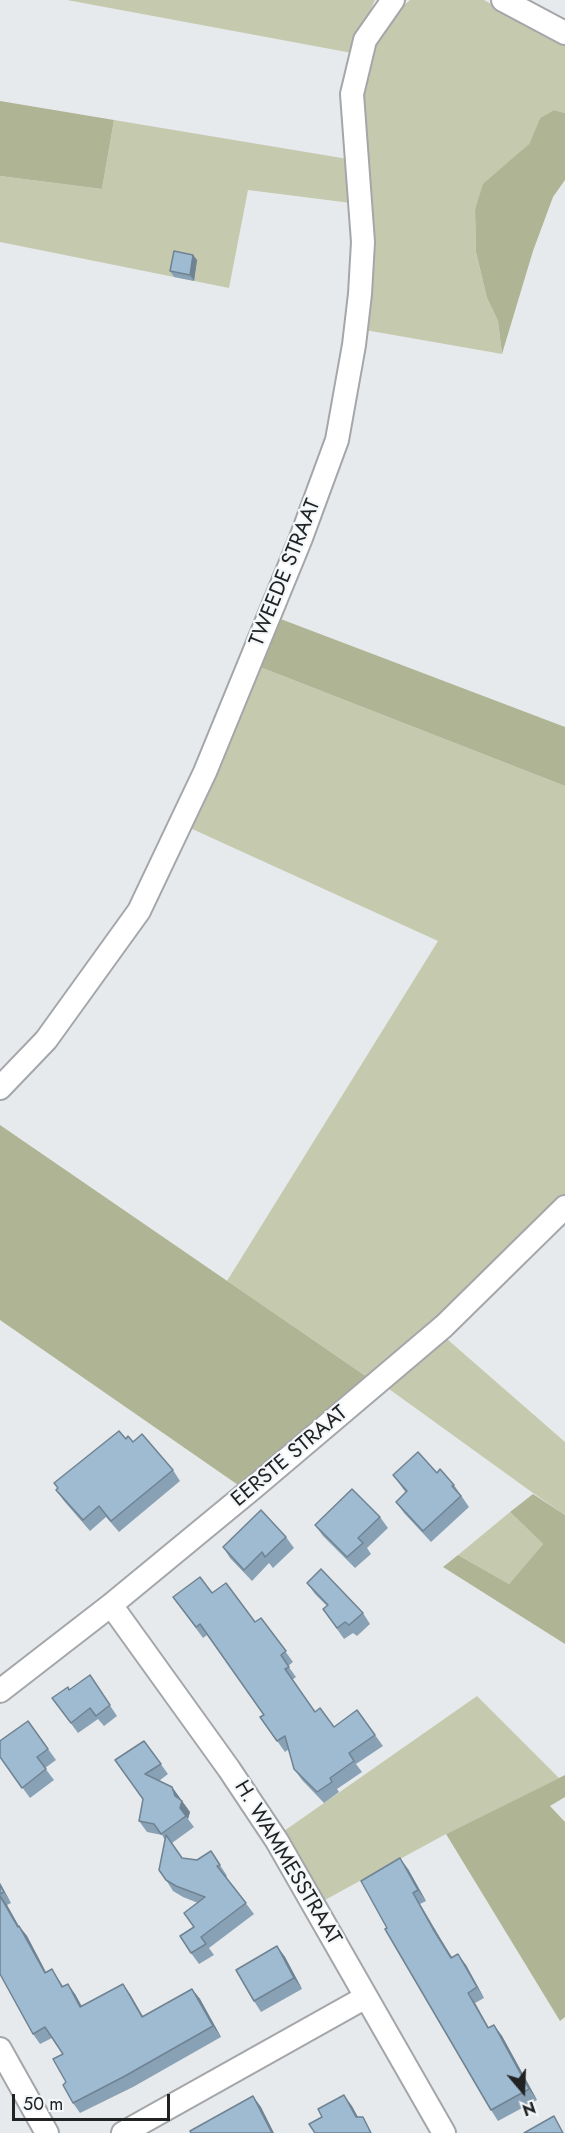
<!DOCTYPE html>
<style>
body{margin:0}
#map{position:relative;width:565px;height:2133px;overflow:hidden;background:#e7eaec;font-family:Jost,sans-serif}
canvas{display:block}
.north{position:absolute;left:493px;top:2061px;width:60px;height:60px;-webkit-text-stroke:4px #f4f7fa;paint-order:stroke;rotate:161deg;font-size:16px;font-weight:700;line-height:24px;text-align:center;color:#212222}
.north::after{content:'';display:block;margin:auto;width:21px;height:27px;background:#212222;clip-path:polygon(50% 0,100% 100%,50% 72%,0 100%)}
.scale{position:absolute;left:12px;top:2094px;width:158px;height:27px;box-sizing:border-box;border:3px solid #212222;border-top:0;padding-left:8px;font-size:18px;line-height:21px;white-space:nowrap;color:#212222;-webkit-text-stroke:4px #f4f7fa;paint-order:stroke}
</style>
<div id="map">
<canvas width="565" height="2133"></canvas>
<div class="north">N</div>
<div class="scale">50 m</div>
</div>
<script>
const context = document.querySelector('canvas').getContext('2d');
context.lineJoin = 'round';
function fillPath(path, color) { context.fillStyle = color; context.fill(path, 'evenodd'); }
const shape = rows => new Path2D(rows.map(r => 'M' + r).join(''));
function trace(path, color, width, dash) { context.strokeStyle = color; context.lineWidth = width; context.lineCap = dash ? 'butt' : 'round'; context.setLineDash(dash || []); context.stroke(path); }
function drawText(font, color, halo, rows, align = 'center') {
  context.font = font + ' Jost,sans-serif'; context.lineWidth = 4.5; context.setLineDash([]); context.textBaseline = 'middle'; context.strokeStyle = halo; context.fillStyle = color; for (const [text, x, y, turn = 0] of rows) {
    context.save(); context.translate(x, y); context.rotate((+turn || 0) * Math.PI / 180); context.textAlign = isNaN(turn) ? turn : align; if (halo) context.strokeText(text, 0, 0); context.fillText(text, 0, 0); context.restore();
  }
}
fillPath(shape([
 [67,0,375,0,352,53],
 [410,0,484,0,565,45,565,113,554,110,540,118,529,144,511,161,475,210,476,252,487,298,498,321,502,354,365,330,375,259,363,120,364,87,372,52,389,18],
 [114,120,348,159,351,203,248,190,229,288,0,242,0,176,102,189],
 [260,667,565,786,565,1199,370,1379,227,1281,438,941,190,828],
 [447,1339,565,1442,565,1515,533,1493,389,1389],
 [510,1512,543,1544,509,1584,458,1555],
 [477,1696,559,1778,446,1834,323,1901,284,1831]
]), '#c5caaf');
fillPath(shape([
 [0,101,114,120,102,189,0,176],
 [554,110,565,113,565,180,553,197,533,251,502,354,498,321,487,298,476,252,475,210,483,184,529,144,540,118],
 [278,618,565,727,565,786,260,667],
 [0,1125,370,1379,241,1487,0,1320],
 [533,1494,565,1515,565,1644,443,1567,458,1555,509,1584,543,1544,510,1512],
 [565,1775,565,1797,550,1806,565,1822,565,2017,560,2021,446,1834]
]), '#afb594');
const street = shape([
 [503,0,565,33],
 [0,1088,46,1040,139,911,205,772,301,538,337,440,354,345,360,294,363,242,352,94,365,40,393,0],
 [111,1605,229,1769,277,1841,444,2133],
 [0,1691,111,1605,253,1488,378,1382,444,1326,565,1207],
 [0,2049,47,2133],
 [123,2133,366,1997]
]);
trace(street, '#a4a6a9', 26);
trace(street, '#fff', 22);
fillPath(shape([
 [193,255,197,260,194,281,174,277,170,271],
 [126,1439,133,1442,173,1470,180,1481,119,1532,106,1517,90,1531,64,1501,56,1490,58,1488,54,1483],
 [393,1475,454,1485,469,1507,431,1542,404,1513,396,1502,406,1493],
 [380,1517,388,1528,367,1548,371,1554,355,1568,323,1536,315,1525],
 [286,1537,294,1548,273,1568,269,1563,252,1581,230,1558,223,1547],
 [307,1583,363,1613,370,1624,357,1636,353,1633,344,1639,323,1609,327,1606,315,1594],
 [212,1593,255,1622,261,1618,293,1662,288,1666,296,1677,292,1680,315,1712,334,1727,357,1710,383,1746,356,1764,362,1772,337,1789,339,1792,324,1803,302,1780,294,1769,289,1749,285,1752,260,1717,264,1715,207,1635,203,1638,173,1597],
 [97,1686,117,1716,104,1726,98,1719,78,1733,52,1698,69,1690],
 [28,1721,56,1760,45,1768,54,1780,30,1798,0,1757],
 [144,1741,168,1774,159,1781,172,1787,190,1812,188,1819,194,1827,172,1843,182,1858,197,1860,211,1851,227,1876,226,1877,254,1914,209,1948,214,1955,199,1964,191,1953,194,1927,198,1903,183,1897,173,1891,166,1880,165,1840,162,1835,147,1832,139,1821,143,1800],
 [408,1869,426,1901,420,1904,441,1940,452,1957,466,1965,484,1998,475,2003,489,2028,494,2025,502,2036,537,2100,498,2121,491,2110,387,1928],
 [0,1883,11,1903,7,1905,19,1926,27,1936,46,1972,52,1969,63,1986,75,1994,81,2006,130,1994,143,2016,192,1989,200,1999,221,2037,133,2087,80,2113,73,2103,66,2082,63,2054,52,2038,40,2044,33,2034,0,1974],
 [277,1946,285,1957,302,1989,261,2012,254,2001]
]), '#89a1b5');
fillPath(shape([
 [193,255,197,260,194,281,190,275],
 [172,1787,180,1798,182,1802,182,1801,190,1812,188,1819,180,1808],
 [400,1858,408,1869,426,1901,418,1890],
 [0,1883,11,1903,0,1885],
 [413,1893,420,1904,458,1968,451,1958],
 [0,1895,7,1905,25,1938,18,1927],
 [19,1926,27,1936,52,1984,45,1973],
 [277,1946,285,1957,302,1989,294,1978],
 [458,1954,466,1965,484,1998,477,1987],
 [68,1984,75,1994,88,2017,80,2007],
 [123,1984,130,1994,149,2028,142,2017],
 [192,1989,200,1999,221,2037,213,2026],
 [468,1993,475,2003,495,2039,488,2028],
 [494,2025,502,2036,537,2100,529,2089],
 [344,2095,352,2106,364,2128,356,2117],
 [253,2096,261,2107,274,2133,272,2133]
]), '#6f8393');
const building = shape([
 [174,251,193,255,190,275,170,271,174,251],
 [119,1431,126,1439,128,1436,133,1442,142,1434,173,1470,111,1521,99,1506,83,1520,56,1490,58,1488,54,1483,119,1431],
 [418,1452,437,1473,440,1469,454,1485,452,1486,461,1496,423,1531,396,1502,407,1491,393,1475,418,1452],
 [352,1489,380,1517,358,1538,363,1543,347,1557,315,1525,352,1489],
 [261,1510,286,1537,265,1557,262,1552,244,1570,223,1547,261,1510],
 [321,1569,363,1613,349,1625,345,1622,337,1628,323,1609,328,1605,307,1583,321,1569],
 [200,1577,212,1593,226,1583,255,1622,261,1618,286,1651,281,1655,289,1667,285,1669,315,1712,320,1708,334,1727,357,1710,375,1735,349,1753,354,1761,330,1778,332,1782,317,1792,294,1769,285,1736,277,1741,260,1717,264,1715,200,1624,196,1627,173,1597,200,1577],
 [90,1675,110,1705,96,1716,90,1708,71,1723,52,1698,68,1687,69,1690,90,1675],
 [28,1721,48,1749,37,1757,46,1769,22,1788,0,1757,0,1741,28,1721],
 [144,1741,161,1764,145,1774,172,1787,175,1796,182,1801,180,1808,186,1816,161,1834,154,1824,139,1821,143,1799,115,1760,144,1741],
 [166,1835,182,1858,197,1860,211,1851,220,1865,217,1866,246,1903,201,1937,206,1944,191,1953,180,1936,194,1927,184,1913,205,1897,176,1886,166,1880,159,1870,166,1835],
 [400,1858,418,1890,413,1893,433,1929,451,1958,458,1954,477,1987,468,1993,488,2028,494,2025,529,2089,491,2110,385,1929,387,1928,361,1881,400,1858],
 [0,1885,4,1892,0,1894,0,1885],
 [0,1896,18,1927,19,1926,45,1973,52,1969,62,1987,68,1984,80,2007,123,1984,142,2017,192,1989,213,2026,125,2076,73,2103,63,2085,66,2082,53,2059,63,2054,45,2027,33,2034,0,1974,0,1896],
 [277,1946,294,1978,254,2001,236,1970,277,1946],
 [344,2095,356,2117,363,2117,371,2133,315,2133,309,2124,322,2117,318,2109,344,2095],
 [253,2096,272,2133,191,2133,190,2131,253,2096],
 [554,2116,563,2133,524,2133,554,2116]
]);
fillPath(building, '#9fbbd2');
trace(building, '#6f8393', 1.5);
drawText('21px', '#212222', '#f4f7fa', [
 ["TWEEDE STRAAT",286,573,-68],
 ["EERSTE STRAAT",290,1457,-40],
 ["H. WAMMESSTRAAT",287,1863,59]
]);
</script>
